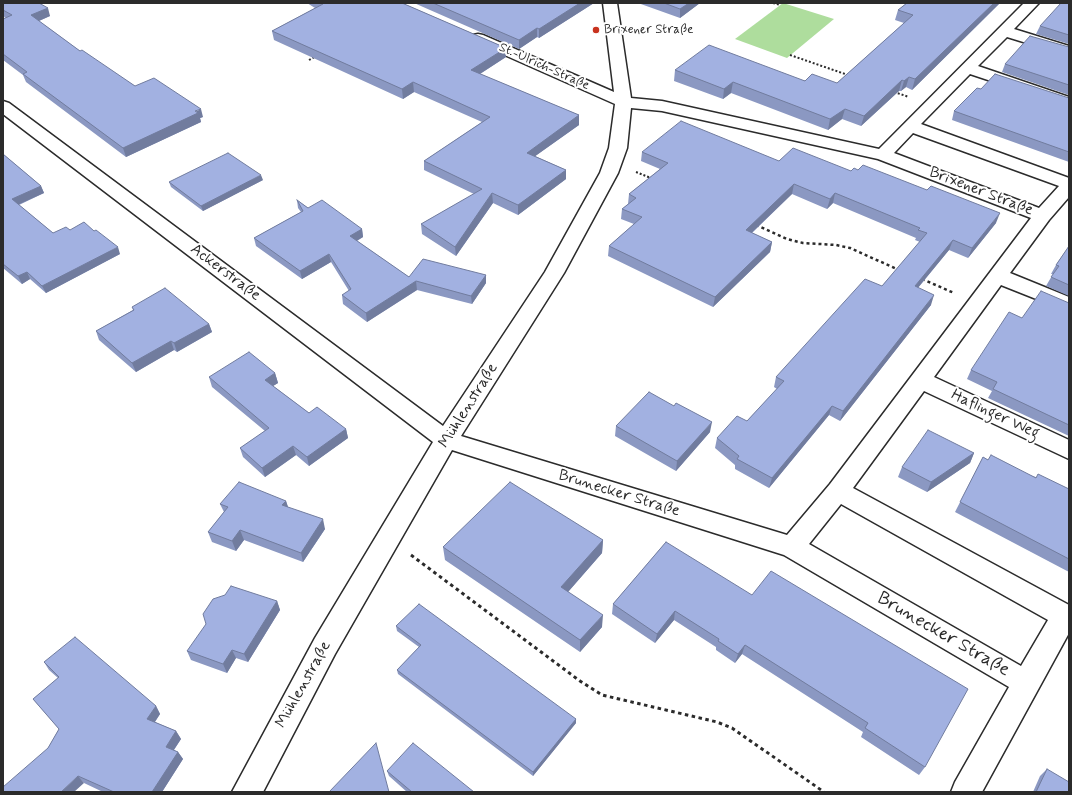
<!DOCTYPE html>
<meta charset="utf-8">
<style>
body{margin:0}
#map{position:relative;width:1072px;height:795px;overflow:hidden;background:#fff;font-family:Mynerve,sans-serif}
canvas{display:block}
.frame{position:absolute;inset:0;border:4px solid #2b2b2b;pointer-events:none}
</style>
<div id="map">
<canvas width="1072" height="795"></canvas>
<div class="frame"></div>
</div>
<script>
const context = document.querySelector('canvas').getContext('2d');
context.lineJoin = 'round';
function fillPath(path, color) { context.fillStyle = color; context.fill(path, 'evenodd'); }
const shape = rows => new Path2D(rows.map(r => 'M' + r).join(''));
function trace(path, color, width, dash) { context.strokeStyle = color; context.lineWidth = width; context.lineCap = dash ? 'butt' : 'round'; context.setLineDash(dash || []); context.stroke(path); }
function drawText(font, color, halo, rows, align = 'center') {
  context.font = font + ' Mynerve,sans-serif'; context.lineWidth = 4; context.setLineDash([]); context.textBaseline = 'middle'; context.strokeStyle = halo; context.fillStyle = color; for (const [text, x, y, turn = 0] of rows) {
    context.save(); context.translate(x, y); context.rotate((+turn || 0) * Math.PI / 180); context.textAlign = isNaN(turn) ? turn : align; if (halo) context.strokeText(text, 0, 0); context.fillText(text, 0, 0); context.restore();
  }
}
fillPath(shape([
 [783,3,834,19,787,58,735,39]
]), '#aedd9d');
const minor = shape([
 [603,3,617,3,631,98,662,101,879,149,1024,3,1039,3,1014,29,1069,46,1069,56,1007,37,978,66,1069,97,1069,107,970,74,921,124,1069,178,1069,197,1049,220,1010,273,1069,297,1069,312,1001,285,934,377,1069,440,1069,459,924,391,853,488,1069,605,1069,633,982,792,951,792,955,782,1009,687,784,555,452,450,335,654,263,792,232,792,315,638,433,442,3,114,3,101,9,103,443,426,545,272,600,173,609,148,615,104,473,41,471,38,473,35,478,34,483,35,614,92,603,3],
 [631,108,662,111,878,159,1031,218,830,484,787,535,461,436,564,273,618,173,627,148,631,108],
 [913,133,1059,186,1039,208,894,153,913,133],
 [841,504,1048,620,1021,666,809,544,841,504]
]);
trace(minor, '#2b2b2b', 3);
trace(shape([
 [773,3,780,5],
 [790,55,848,75],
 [309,60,316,56],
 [894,92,909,97],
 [636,172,651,178]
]), '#2b2b2b', 2, [2, 2]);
trace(shape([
 [756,225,787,239,803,243,836,245,850,248,899,270],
 [922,279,954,293]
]), '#2b2b2b', 2.5, [3, 3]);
trace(shape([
 [411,555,580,681,602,695,717,722,732,728,824,792]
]), '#2b2b2b', 3, [3.5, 3.5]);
fillPath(minor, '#fff');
fillPath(shape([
 [3,3,43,5,50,16,39,21,80,51,135,86,203,117,200,118,201,122,126,157,26,82,23,75,3,60,3,19,6,18,3,16],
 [307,3,402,3,506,48,506,57,480,74,579,115,579,125,535,156,566,170,566,179,518,215,493,203,456,256,422,234,421,224,474,194,424,170,424,161,482,122,414,92,403,99,274,40,272,31,315,8],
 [414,3,594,3,539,38,537,37,519,49],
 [638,3,700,3,680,18],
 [907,3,1000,3,912,90,906,87,901,91,899,91,861,126,842,119,828,130,731,93,723,99,674,81,675,70,837,83,904,23,895,20,898,10],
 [1069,3,1069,44,1036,34,1040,26],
 [1069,47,1069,95,1002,72,1005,64],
 [981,89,1069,98,1069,162,952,120,954,111],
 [642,152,779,161,851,171,996,223,968,258,949,250,918,288,931,305,840,421,829,415,769,488,735,469,735,465,715,448,717,438,747,421,777,389,774,387,776,377,882,286,920,242,915,240,916,238,833,203,827,209,792,194,752,233,772,242,770,252,713,307,608,256,609,246,634,224,621,219,622,209,628,204,629,194,660,169,641,161],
 [3,154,41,186,44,193,19,205,53,233,70,230,120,254,46,293,30,279,22,284,3,268],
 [263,180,203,211,171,187,169,182],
 [297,200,308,208,362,229,363,237,357,241,409,277,486,275,486,283,472,304,417,290,367,322,343,304,342,295,349,291,331,262,302,279,256,246,254,238,301,212,298,208],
 [1069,246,1069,296,1046,286,1053,274,1051,274,1056,265],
 [1069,303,1069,436,988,398,992,391,967,379,971,370,1022,318],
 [132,307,209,324,212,332,177,352,174,350,136,372,99,340,96,331,133,310],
 [275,373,278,383,273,386,309,413,346,429,348,438,309,466,296,455,265,477,243,457,240,448,265,431,212,387,209,377],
 [616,426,710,432,676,471,615,436],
 [974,453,970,463,927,492,898,477,902,467],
 [983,457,988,460,1069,489,1069,572,955,512],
 [286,501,288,507,325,529,303,562,244,540,236,551,212,542,208,532,224,512,220,504],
 [603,540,602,553,568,592,602,627,580,652,445,560,443,547],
 [666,542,925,767,919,775,861,737,863,732,742,654,735,663,716,650,716,647,674,620,655,643,612,614,613,604],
 [277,601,280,610,248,662,236,658,227,673,191,660,187,651],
 [396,626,576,719,576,723,533,776,398,674,397,670,419,647,397,631],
 [44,662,156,706,160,714,155,722,176,731,181,739,174,750,178,752,183,759,162,792,103,792,84,783,48,748,59,729,33,699,58,678,49,670],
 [1047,769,1069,792,1033,792,1040,776],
 [387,771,474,792,407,792,389,776]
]), '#8b98c2');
fillPath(shape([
 [580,3,594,3,539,38,539,29],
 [689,3,700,3,680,18,680,9],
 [994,3,1000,3,912,90,915,79],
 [48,8,50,16,34,23,31,15],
 [537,28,537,37,519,49,519,40],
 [506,48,506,57,472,79,471,70],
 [909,77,906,87,901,91,904,81],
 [902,80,899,91,861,126,864,116],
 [413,82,414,92,403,99,402,89],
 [733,82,731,93,723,99,724,89],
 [201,109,203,117,200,118,201,122,126,157,123,148],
 [845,109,842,119,828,130,830,119],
 [579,115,579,125,527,162,527,153],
 [566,170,566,179,518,215,518,205],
 [261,175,263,180,203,211,201,206],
 [794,184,792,194,744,240,746,230],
 [41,186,44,193,15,206,12,199],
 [492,193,493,203,456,256,455,247],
 [835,193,833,203,827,209,830,199],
 [1000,213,996,223,968,258,972,248],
 [362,229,363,237,351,244,350,236],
 [953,240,949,250,911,296,915,286],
 [772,242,770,252,713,307,715,297],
 [118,247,120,254,46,293,42,286],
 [329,254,331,262,302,279,300,271],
 [27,272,30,279,22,284,18,276],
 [486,275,486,283,472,304,471,296],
 [416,281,417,290,367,322,366,313],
 [934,295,931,305,840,421,843,411],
 [209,324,212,332,177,352,174,343],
 [171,341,174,350,136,372,132,363],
 [275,373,278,383,268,389,265,380],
 [832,406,829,415,769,488,772,478],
 [712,422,710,432,676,471,677,461],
 [346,429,348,438,309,466,307,457],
 [293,446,296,455,265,477,262,468],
 [974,453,970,463,927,492,931,482],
 [286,501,289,510,282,505],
 [323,519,325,529,303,562,301,553],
 [240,530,244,540,236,551,232,541],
 [603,540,602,553,561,600,561,587],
 [277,601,280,610,248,662,244,654],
 [675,611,674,620,655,643,657,634],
 [603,615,602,627,580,652,580,640],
 [745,645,742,654,735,663,738,654],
 [232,650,236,658,227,673,223,664],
 [156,706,160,714,152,726,147,719],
 [576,719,576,723,533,776,533,772],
 [176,731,181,739,171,754,166,747],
 [178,752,183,759,162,792,152,792],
 [78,776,84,783,74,792,61,792]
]), '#717c9e');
const building = shape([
 [3,3,39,3,48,8,31,15,80,51,82,50,135,86,154,78,201,109,195,111,198,113,123,148,23,74,27,72,3,54,3,19,12,15,3,10,3,3],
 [322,3,402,3,506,48,471,70,579,115,527,153,566,170,518,205,492,193,455,247,421,224,482,189,424,161,490,117,413,82,402,89,272,31,323,4,322,3],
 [433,3,580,3,539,29,537,28,519,40,433,3],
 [664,3,689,3,680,9,664,3],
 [907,3,994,3,915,79,909,77,904,81,902,80,864,116,845,109,830,119,733,82,724,89,675,70,709,45,805,81,812,74,837,83,913,15,898,10,907,3],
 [1061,3,1069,3,1069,35,1040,26,1061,3],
 [1030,36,1069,47,1069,85,1005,64,1030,36],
 [995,74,1069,98,1069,152,954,111,977,88,981,89,995,74],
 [681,121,779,161,793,148,851,171,854,168,858,170,863,165,927,190,931,186,1000,213,972,248,953,240,915,286,934,295,843,411,832,406,772,478,737,459,739,456,717,438,737,416,747,421,784,381,776,377,865,279,882,286,927,233,918,230,920,228,835,193,830,199,794,184,746,230,772,242,715,297,609,246,642,217,622,209,636,198,629,194,668,163,642,152,681,121],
 [228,153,261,175,201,206,169,182,228,153],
 [3,154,41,186,12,199,53,233,66,227,70,230,84,222,94,231,96,230,118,247,42,286,27,272,18,276,3,264,3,154],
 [297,200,308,208,322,200,362,229,350,236,409,277,423,259,486,275,471,296,416,281,366,313,342,295,351,289,329,254,300,271,254,238,303,211,297,200],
 [1069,246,1069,285,1051,277,1059,266,1056,265,1069,246],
 [165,288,209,324,174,343,171,341,132,363,96,331,134,310,132,307,165,288],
 [1041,291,1069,303,1069,425,993,389,997,382,971,370,1009,312,1022,318,1041,291],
 [249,352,275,373,265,380,309,413,317,407,346,429,307,457,293,446,262,468,240,448,269,428,209,377,249,352],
 [649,392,674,406,676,403,712,422,677,461,616,426,649,392],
 [928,430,974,453,931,482,902,467,928,430],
 [991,455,1036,478,1038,474,1069,489,1069,559,960,502,983,457,988,460,991,455],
 [239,482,286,501,282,505,323,519,301,553,240,530,232,541,208,532,228,507,220,504,239,482],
 [510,482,603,540,561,587,603,615,580,640,443,547,510,482],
 [666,542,752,595,771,571,968,689,925,767,865,728,868,723,745,645,738,654,718,641,719,639,675,611,657,634,613,604,666,542],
 [231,586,277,601,244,654,232,650,223,664,187,651,206,624,203,614,213,599,225,595,231,586],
 [419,604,576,719,533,772,397,670,421,645,396,626,419,604],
 [75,637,156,706,147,719,176,731,166,747,178,752,152,792,114,792,78,776,61,792,3,792,3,787,48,748,59,729,33,699,59,677,44,662,75,637],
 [376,743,389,792,329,792,376,743],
 [413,743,474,792,412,792,387,771,413,743],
 [1047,769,1069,782,1069,792,1036,792,1047,769]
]);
fillPath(building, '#a2b1e1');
trace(building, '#717c9e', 1);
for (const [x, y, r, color] of [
 [596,30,4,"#c8321e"]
]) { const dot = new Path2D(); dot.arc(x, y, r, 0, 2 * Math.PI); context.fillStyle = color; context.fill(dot); trace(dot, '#fff', 1.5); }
drawText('13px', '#2b2b2b', '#fff', [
 ["Brixener Straße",604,30]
], 'left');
drawText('13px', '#2b2b2b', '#fff', [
 ["St.-Ulrich-Straße",544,67,24]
]);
drawText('16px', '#2b2b2b', '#fff', [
 ["Brixener Straße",981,192,21],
 ["Ackerstraße",225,273,37],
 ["Mühlenstraße",469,406,-58],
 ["Haflinger Weg",995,415,25],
 ["Brunecker Straße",619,494,17],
 ["Mühlenstraße",304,685,-61]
]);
drawText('19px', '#2b2b2b', '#fff', [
 ["Brunecker Straße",943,635,30]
]);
</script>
